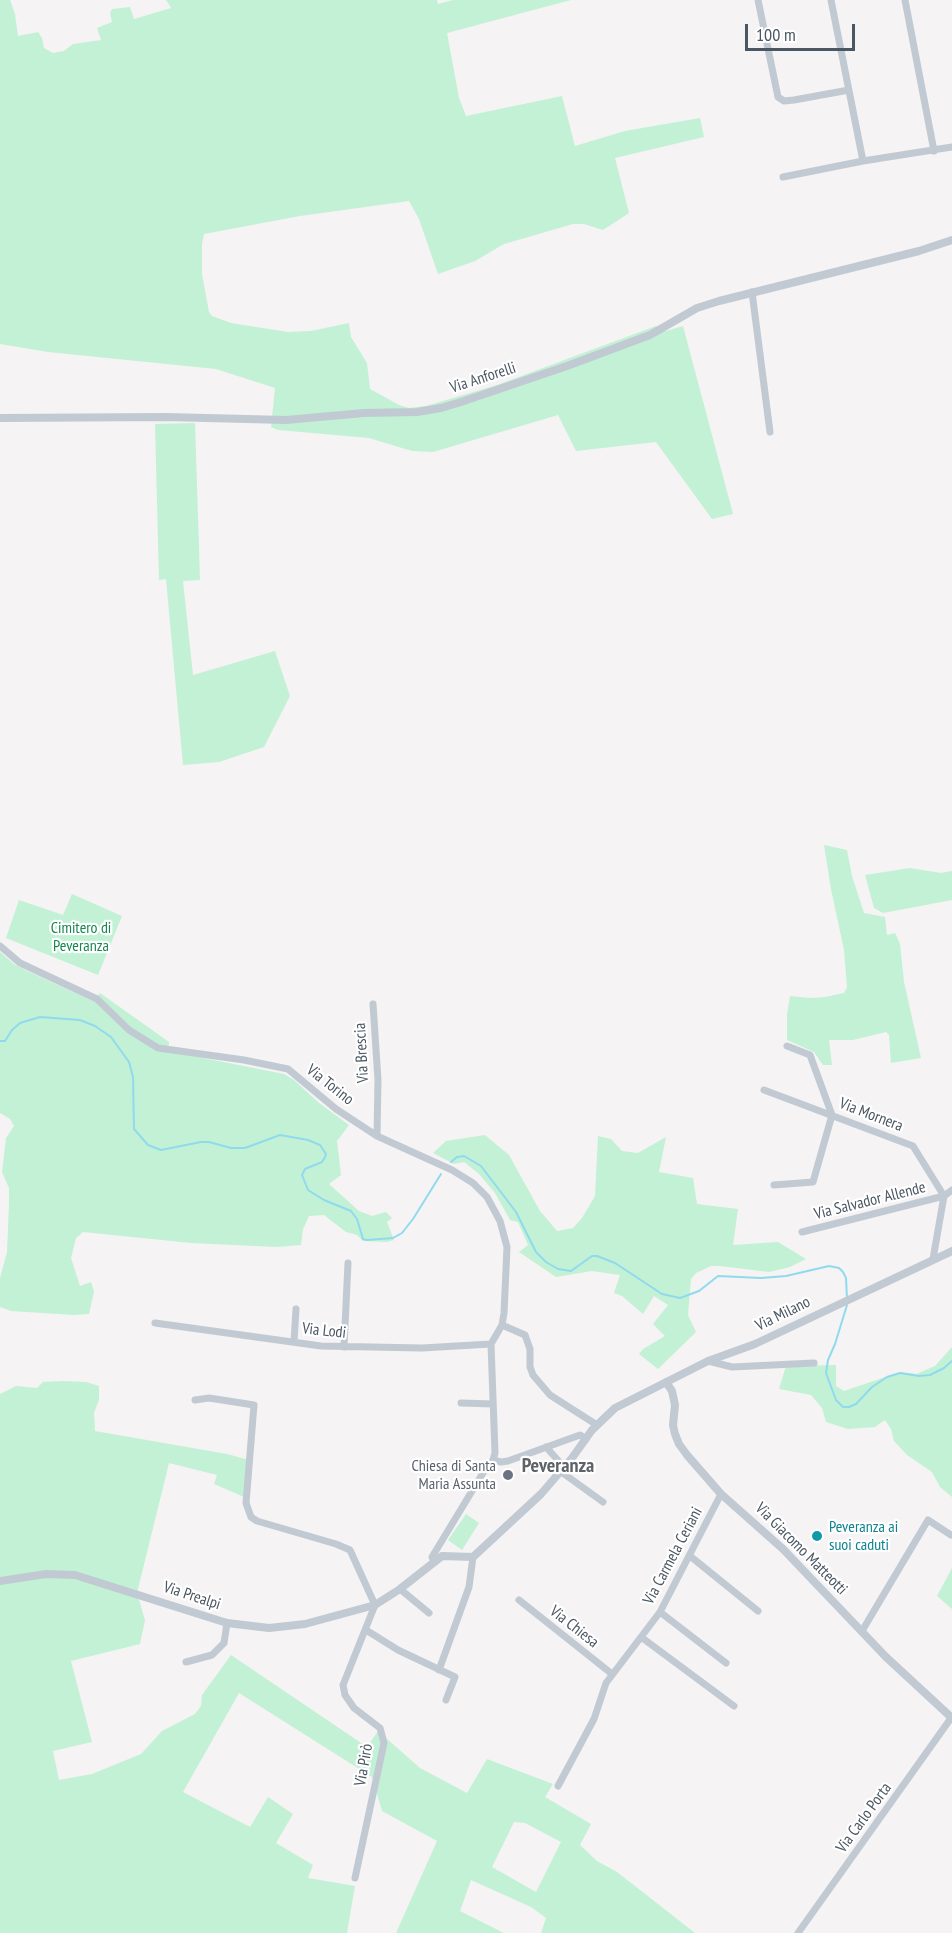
<!DOCTYPE html>
<meta charset="utf-8">
<style>
body{margin:0}
#map{position:relative;width:952px;height:1933px;overflow:hidden;background:#f5f3f3;font-family:"PT Sans Narrow",sans-serif}
canvas{display:block}
.scale{position:absolute;left:745px;top:24px;width:110px;height:27px;box-sizing:border-box;border:3px solid #4a5661;border-top:0;padding-left:8px;font-size:18px;line-height:21px;white-space:nowrap;color:#4a5661;-webkit-text-stroke:4px #fff;paint-order:stroke}
</style>
<div id="map">
<canvas width="952" height="1933"></canvas>
<div class="scale">100 m</div>
</div>
<script>
const context = document.querySelector('canvas').getContext('2d');
context.lineJoin = 'round';
function fillPath(path, color) { context.fillStyle = color; context.fill(path, 'evenodd'); }
const shape = rows => new Path2D(rows.map(r => 'M' + r).join(''));
function trace(path, color, width, dash) { context.strokeStyle = color; context.lineWidth = width; context.lineCap = dash ? 'butt' : 'round'; context.setLineDash(dash || []); context.stroke(path); }
function drawText(font, color, halo, rows, align = 'center') {
  context.font = font + ' "PT Sans Narrow",sans-serif'; context.lineWidth = 4.5; context.setLineDash([]); context.textBaseline = 'middle'; context.strokeStyle = halo; context.fillStyle = color; for (const [text, x, y, turn = 0] of rows) {
    context.save(); context.translate(x, y); context.rotate((+turn || 0) * Math.PI / 180); context.textAlign = isNaN(turn) ? turn : align; if (halo) context.strokeText(text, 0, 0); context.fillText(text, 0, 0); context.restore();
  }
}
fillPath(shape([
 [0,0,10,0,15,14,18,36,38,32,42,38,44,48,53,53,64,51,73,44,101,40,97,28,112,22,110,13,112,9,130,7,134,19,171,8,166,0,437,0,438,4,453,0,571,0,447,33,459,98,466,116,562,96,575,146,625,131,700,118,704,137,615,158,629,213,603,230,584,224,573,224,504,244,475,261,438,274,419,219,409,201,300,216,204,234,202,244,202,274,209,312,212,316,231,323,288,332,311,331,349,323,351,337,367,363,370,389,399,405,409,408,426,406,497,385,656,326,666,331,683,326,733,514,712,519,656,442,576,451,558,415,433,452,412,451,369,438,278,430,271,427,275,388,216,369,48,352,0,344],
 [195,423,200,580,183,581,193,675,275,651,290,696,264,747,219,762,183,765,166,579,159,580,155,424],
 [824,845,847,850,852,876,864,913,885,917,887,935,895,933,900,944,904,982,921,1058,891,1063,889,1035,886,1032,853,1040,829,1040,832,1065,823,1065,814,1052,787,1040,787,1014,790,996,811,998,825,997,844,993,847,987,844,950,831,889],
 [910,868,941,873,952,871,952,900,883,913,874,908,865,875],
 [72,894,122,916,98,975,6,938,19,900,63,915],
 [0,952,14,964,25,970,93,1001,100,993,169,1042,168,1051,284,1074,294,1080,319,1103,349,1125,337,1141,341,1175,329,1184,359,1211,372,1216,386,1212,392,1218,387,1222,394,1240,387,1242,363,1241,357,1235,346,1232,324,1215,309,1216,303,1229,301,1245,277,1247,191,1243,83,1232,76,1238,71,1258,80,1286,91,1282,94,1292,89,1314,74,1315,11,1311,0,1307,0,1278,7,1252,9,1204,9,1188,2,1172,6,1138,14,1126,10,1119,0,1113],
 [485,1135,509,1155,540,1211,557,1231,573,1228,582,1218,595,1196,598,1136,611,1139,622,1151,638,1153,666,1137,659,1172,693,1178,697,1204,738,1209,733,1245,778,1242,806,1259,790,1267,769,1272,720,1266,711,1266,696,1273,691,1279,688,1315,696,1332,658,1369,639,1354,643,1349,665,1336,653,1324,668,1305,654,1296,643,1314,622,1296,614,1293,620,1275,592,1271,556,1277,519,1252,528,1245,518,1222,510,1220,495,1193,479,1174,464,1162,454,1164,433,1153,446,1141],
 [952,1347,952,1497,940,1487,932,1472,907,1455,894,1441,891,1429,885,1420,875,1427,848,1429,826,1422,822,1408,811,1395,779,1389,786,1366,836,1365,836,1386,844,1391,900,1372,917,1374,923,1371,935,1366],
 [63,1381,86,1382,99,1386,99,1400,94,1413,95,1431,227,1454,249,1460,244,1497,214,1484,217,1475,169,1463,137,1593,145,1620,140,1644,71,1661,92,1742,53,1751,59,1780,92,1774,141,1754,162,1731,195,1714,201,1706,202,1695,231,1655,367,1747,378,1731,420,1768,467,1793,487,1759,553,1784,545,1797,591,1824,580,1845,597,1861,617,1872,695,1933,541,1933,546,1918,531,1907,471,1880,460,1911,504,1933,396,1933,437,1841,382,1811,372,1777,239,1693,183,1792,250,1827,268,1797,293,1814,276,1843,313,1865,308,1878,355,1886,347,1933,0,1933,0,1394,16,1386,37,1388,43,1382],
 [514,1822,525,1823,561,1842,536,1892,492,1867],
 [466,1514,479,1523,462,1550,448,1540],
 [952,1568,952,1609,937,1596]
]), '#c3f1d5');
trace(shape([
 [0,1041,5,1041,12,1030,20,1023,40,1017,80,1020,95,1026,111,1037,129,1062,133,1077,134,1129,148,1145,161,1150,201,1142,209,1142,231,1148,245,1148,280,1135,308,1140,320,1145,326,1154,325,1157,322,1162,305,1169,302,1175,308,1190,324,1200,351,1211,357,1219,363,1239,367,1240,393,1238,402,1233,413,1219,441,1174],
 [451,1162,457,1157,464,1156,481,1166,516,1212,536,1252,546,1262,558,1269,571,1271,592,1256,597,1256,615,1263,662,1294,680,1298,699,1291,718,1276,761,1278,786,1276,829,1266,839,1268,843,1272,846,1278,847,1299],
 [847,1305,835,1344,828,1360,826,1373,836,1400,843,1407,849,1407,856,1404,872,1387,887,1377,900,1373,919,1376,930,1375,944,1368,952,1361]
]), '#90daee', 2);
trace(shape([
 [758,0,778,97,784,101,794,100,849,90],
 [831,0,863,161],
 [905,0,934,151],
 [783,177,863,161,952,147],
 [752,292,770,432],
 [0,946,20,963,97,999,129,1030,158,1048,244,1060,288,1069,336,1109,377,1136,452,1170,473,1183,487,1197,500,1221,507,1247,504,1313,502,1325,491,1344,495,1453,493,1460],
 [373,1004,378,1080,377,1136],
 [764,1090,913,1146,944,1196],
 [774,1185,813,1182,832,1115,810,1055,787,1046],
 [802,1232,944,1196,952,1190],
 [933,1259,944,1196],
 [155,1323,321,1346,422,1348,491,1344],
 [502,1325,525,1335,530,1349,530,1367,533,1375,550,1395,597,1425],
 [294,1342,296,1309],
 [344,1347,348,1263],
 [708,1361,732,1367,814,1363],
 [195,1400,209,1398,254,1405,246,1503,251,1517,257,1521,336,1544,350,1550,375,1605,343,1685,345,1695,354,1708,380,1728,384,1743,355,1878],
 [461,1403,493,1404],
 [546,1447,564,1467],
 [493,1460,501,1462,508,1461,580,1435,586,1439],
 [560,1471,603,1502],
 [690,1556,758,1611],
 [434,1561,432,1557,486,1468,493,1460],
 [400,1589,429,1613],
 [519,1600,612,1674],
 [660,1612,726,1663],
 [366,1630,398,1650,455,1677,446,1700],
 [862,1631,928,1520,951,1535],
 [641,1637,734,1706],
 [186,1662,212,1655,224,1643,227,1623],
 [439,1670,469,1587,473,1557],
 [558,1786,594,1719,606,1683,660,1612,721,1494],
 [798,1933,951,1718]
]), '#c1cad2', 7);
trace(shape([
 [0,418,166,417,286,420,364,413,417,412,441,408,461,402,567,366,650,335,697,308,719,301,919,251,952,240],
 [666,1382,672,1391,675,1405,673,1425,675,1434,679,1444,687,1455,721,1494,783,1549,886,1657,952,1718],
 [0,1581,46,1574,75,1575,227,1623,269,1628,305,1624,375,1605,400,1589,442,1556,473,1557,541,1494,572,1458,592,1430,615,1408,708,1361,755,1344,952,1251]
]), '#c1cad2', 8);
for (const [x, y, r, color] of [
 [508,1475,6,"#6b7280"],
 [817,1536,6,"#0f9aa8"]
]) { const dot = new Path2D(); dot.arc(x, y, r, 0, 2 * Math.PI); context.fillStyle = color; context.fill(dot); trace(dot, '#fff', 2); }
drawText('16px', '#4a5661', '#fff', [
 ["Via Anforelli",483,378,-18],
 ["Via Brescia",362,1053,-93],
 ["Via Torino",330,1085,38],
 ["Via Mornera",871,1115,21],
 ["Via Salvador Allende",870,1201,-14],
 ["Via Milano",783,1314,-26],
 ["Via Lodi",324,1331,6],
 ["Via Giacomo Matteotti",801,1549,45],
 ["Via Carmela Ceriani",673,1556,-62],
 ["Via Prealpi",192,1596,18],
 ["Via Chiesa",574,1627,38],
 ["Via Pirò",364,1765,-80],
 ["Via Carlo Porta",864,1818,-54]
]);
drawText('16px', '#17864f', '#fff', [
 ["Cimitero di",81,928],
 ["Peveranza",81,946]
]);
drawText('16px', '#5b616d', '#fff', [
 ["Chiesa di Santa",496,1466],
 ["Maria Assunta",496,1484]
], 'right');
drawText('16px', '#0d838f', '#fff', [
 ["Peveranza ai",829,1527],
 ["suoi caduti",829,1545]
], 'left');
drawText('bold 20px', '#5f6368', '#fff', [
 ["Peveranza",558,1466]
]);
</script>
